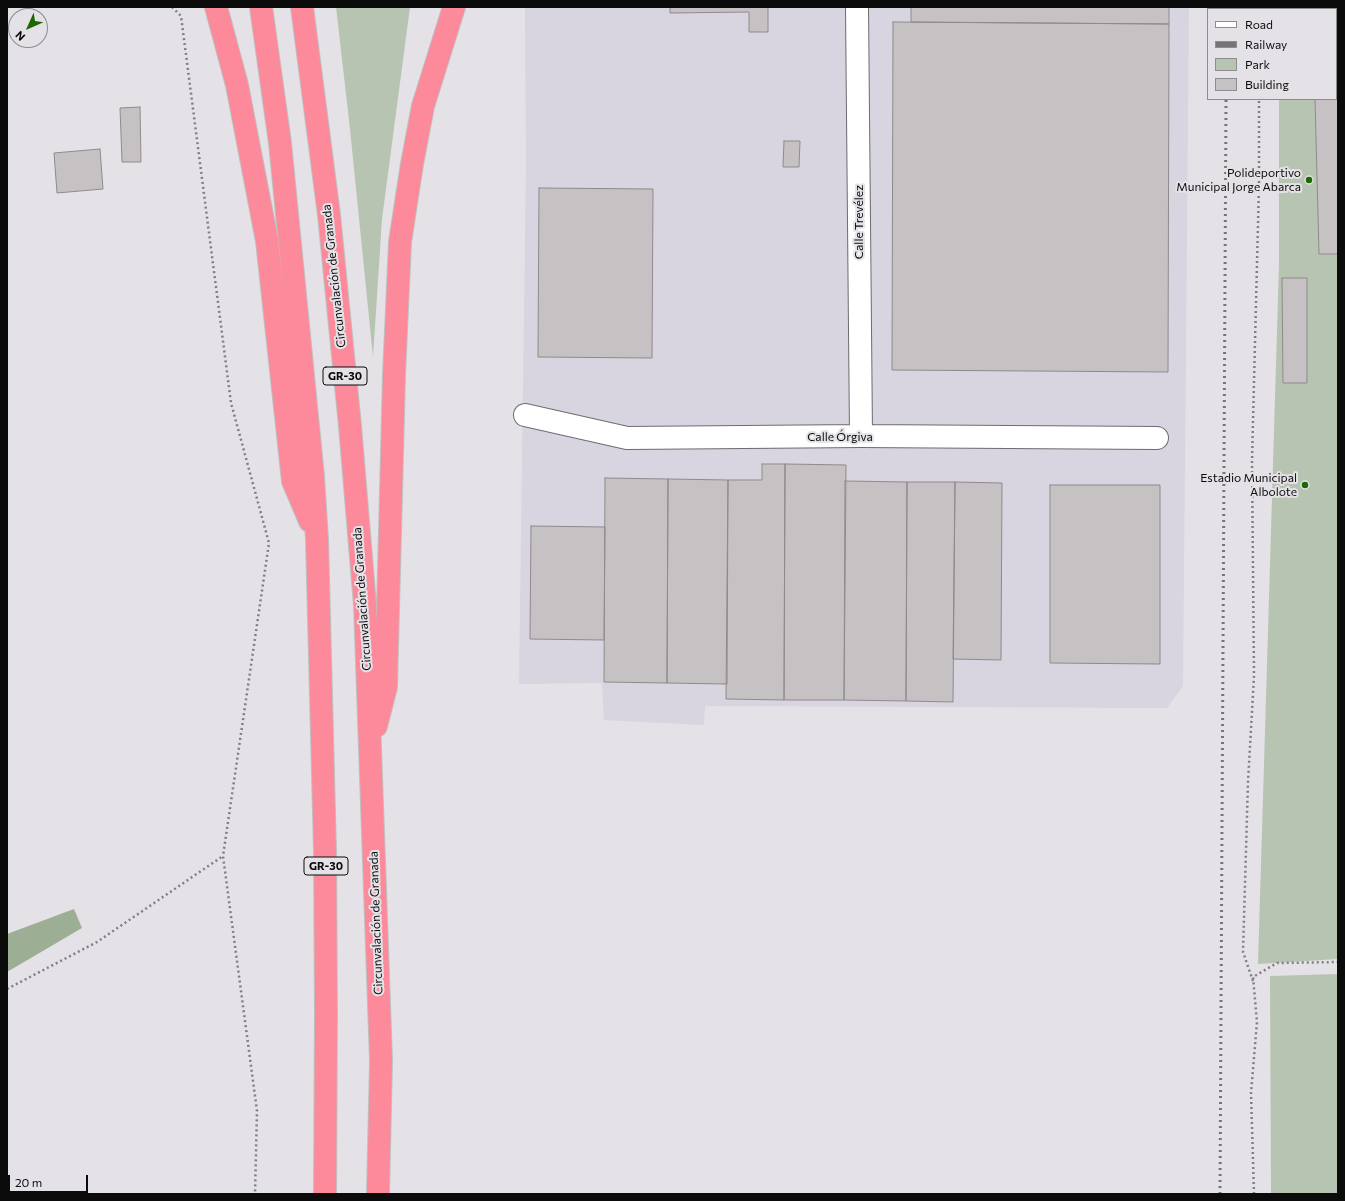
<!DOCTYPE html>
<meta charset="utf-8">
<style>
body{margin:0}
#map{position:relative;width:1345px;height:1201px;overflow:hidden;background:#e4e2e7;font-family:Commissioner,sans-serif}
canvas{display:block}
.frame{position:absolute;inset:0;border:8px solid #0b0b0c;pointer-events:none}
.legend{position:absolute;left:1207px;top:8px;width:130px;height:92px;box-sizing:border-box;background:#e4e2e7;border:1px solid #8d8c8f;margin:0;padding:5px 7px;list-style:none;font-size:12px;color:#0b0b0c}
.legend li{display:flex;align-items:center;gap:8px;height:20px}
.legend b{width:20px;border:1px solid #8d8c8f}
.north{position:absolute;left:8px;top:8px;width:40px;height:40px;box-sizing:border-box;background:#e4e2e7;border:1px solid #8d8c8f;border-radius:50%;rotate:225deg;font-size:11px;font-weight:700;line-height:16px;text-align:center;color:#0b0b0c}
.north::after{content:'';display:block;margin:auto;width:14px;height:18px;background:#1e6802;clip-path:polygon(50% 0,100% 100%,50% 72%,0 100%)}
.scale{position:absolute;left:8px;top:1175px;width:80px;height:18px;box-sizing:border-box;border:2px solid #0b0b0c;border-top:0;padding-left:5px;font-size:12px;line-height:14px;white-space:nowrap;color:#0b0b0c;-webkit-text-stroke:3px #e4e2e7;paint-order:stroke}
</style>
<div id="map">
<canvas width="1345" height="1201"></canvas>
<div class="frame"></div>
<ul class="legend">
<li><b style="height:5px;background:#fff"></b>Road</li>
<li><b style="height:5px;background:#757477"></b>Railway</li>
<li><b style="height:11px;background:#b7c4b1"></b>Park</li>
<li><b style="height:11px;background:#c6c1c3"></b>Building</li>
</ul>
<div class="north">N</div>
<div class="scale">20 m</div>
</div>
<script>
const context = document.querySelector('canvas').getContext('2d');
context.lineJoin = 'round';
function fillPath(path, color) { context.fillStyle = color; context.fill(path, 'evenodd'); }
const shape = rows => new Path2D(rows.map(r => 'M' + r).join(''));
function trace(path, color, width, dash) { context.strokeStyle = color; context.lineWidth = width; context.lineCap = dash ? 'butt' : 'round'; context.setLineDash(dash || []); context.stroke(path); }
function drawText(font, color, halo, rows, align = 'center') {
  context.font = font + ' Commissioner,sans-serif'; context.lineWidth = 4; context.setLineDash([]); context.textBaseline = 'middle'; context.strokeStyle = halo; context.fillStyle = color; for (const [text, x, y, turn = 0] of rows) {
    context.save(); context.translate(x, y); context.rotate((+turn || 0) * Math.PI / 180); context.textAlign = isNaN(turn) ? turn : align; if (halo) context.strokeText(text, 0, 0); context.fillText(text, 0, 0); context.restore();
  }
}
fillPath(shape([
 [525,7,1189,7,1183,686,1167,708,705,706,704,725,604,720,602,683,519,684,526,166]
]), '#d8d4e0');
fillPath(shape([
 [336,7,410,7,382,219,373,357,350,129],
 [1280,7,1338,7,1338,959,1258,964,1279,264,1279,99,1336,99,1336,9,1280,9],
 [1338,974,1338,1194,1271,1194,1270,976]
]), '#b7c4b1');
fillPath(shape([
 [74,909,82,928,7,972,7,934]
]), '#9cae93');
const building = shape([
 [670,7,768,7,768,32,749,32,749,12,670,13,670,7],
 [911,7,1169,7,1169,24,911,22,911,7],
 [893,22,1169,24,1168,372,892,370,893,22],
 [1336,88,1338,88,1338,254,1319,254,1315,99,1336,99,1336,88],
 [140,107,141,162,122,162,120,108,140,107],
 [784,141,800,141,799,167,783,167,784,141],
 [100,149,103,189,57,193,54,153,100,149],
 [539,188,653,189,652,358,538,357,539,188],
 [1282,278,1307,278,1307,383,1283,383,1282,278],
 [762,464,785,464,784,700,726,699,728,480,762,480,762,464],
 [785,464,846,465,844,700,784,700,785,464],
 [605,478,668,479,667,683,604,682,605,478],
 [668,479,728,480,727,684,667,683,668,479],
 [845,481,907,482,906,701,844,700,845,481],
 [907,482,955,482,953,702,906,701,907,482],
 [955,482,1002,483,1001,660,953,659,955,482],
 [1050,485,1160,485,1160,664,1050,663,1050,485],
 [531,526,605,527,604,640,530,639,531,526]
]);
fillPath(building, '#c6c1c3');
trace(building, '#8f8b8c', 1);
const minor = shape([
 [857,7,861,436],
 [525,415,627,438,861,436,1157,438]
]);
const highway = shape([
 [216,7,237,85,267,241,293,481,310,521],
 [261,7,280,143,313,477,317,539,325,852,326,1013,325,1194],
 [302,7,329,215,350,426,365,605,381,1061,378,1194],
 [376,726,386,687,394,375,400,242,412,164,423,106,454,7]
]);
trace(minor, '#6d6c70', 24);
trace(highway, '#c0c0c0', 24);
trace(shape([
 [172,7,181,16,231,403,269,543,223,856,257,1111,255,1194],
 [1259,7,1259,9],
 [1253,981,1243,952,1248,782,1254,676,1252,461,1259,185,1259,99],
 [7,989,97,942,223,856],
 [1254,1194,1251,1093,1257,1022,1253,977,1277,963,1338,962]
]), '#7f7e81', 2.5, [2, 3]);
trace(minor, '#fff', 22);
trace(highway, '#fc8a9b', 22);
trace(shape([
 [1226,9,1226,7],
 [1220,1194,1226,99]
]), '#757477', 3, [2, 4]);
for (const [x, y, r, color] of [
 [1309,180,4,"#1e6802"],
 [1305,485,4,"#1e6802"]
]) { const dot = new Path2D(); dot.arc(x, y, r, 0, 2 * Math.PI); context.fillStyle = color; context.fill(dot); trace(dot, '#e4e2e7', 1.5); }
for (const [x, y, w] of [
 [345,376,44],
 [326,866,44]
]) { const box = new Path2D(); box.roundRect(x - w / 2, y - 9, w, 18, 3); context.fillStyle = '#e4e2e7'; context.fill(box); trace(box, '#0b0b0c', 1); }
drawText('bold 11px', '#0b0b0c', null, [
 ["GR-30",345,376],
 ["GR-30",326,866]
]);
drawText('12px', '#0b0b0c', '#e4e2e7', [
 ["Polideportivo",1301,173],
 ["Municipal Jorge Abarca",1301,187],
 ["Estadio Municipal",1297,478],
 ["Albolote",1297,492]
], 'right');
drawText('12px', '#0b0b0c', '#e4e2e7', [
 ["Calle Trevélez",859,222,-90],
 ["Circunvalación de Granada",334,276,-96],
 ["Calle Órgiva",840,437],
 ["Circunvalación de Granada",362,599,-94],
 ["Circunvalación de Granada",376,923,-92]
]);
</script>
